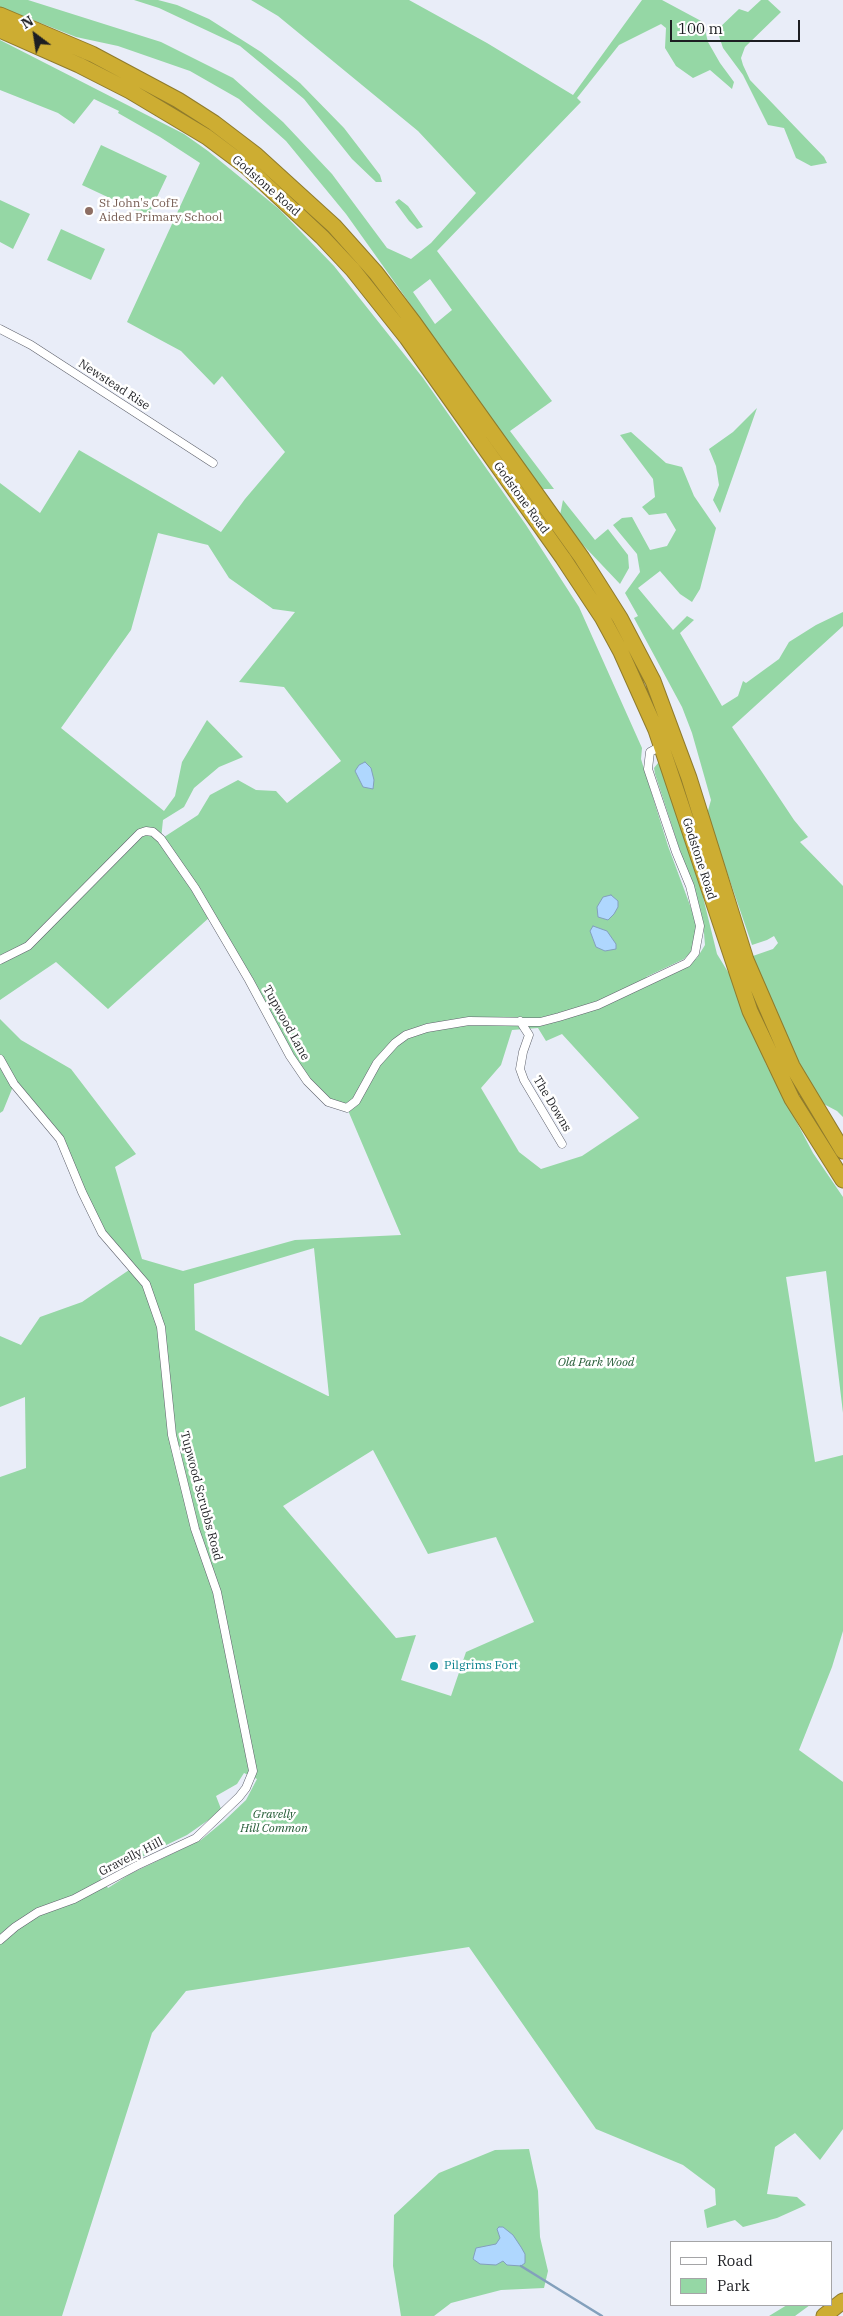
<!DOCTYPE html>
<style>
body{margin:0}
#map{position:relative;width:843px;height:2316px;overflow:hidden;background:#e9edf8;font-family:"IBM Plex Serif",serif}
canvas{display:block}
.legend{position:absolute;left:670px;top:2241px;width:162px;height:65px;box-sizing:border-box;background:#fff;border:1px solid #a5a5a7;margin:0;padding:6px 9px;list-style:none;font-size:15px;color:#1d1e22}
.legend li{display:flex;align-items:center;gap:10px;height:25px}
.legend b{width:25px;border:1px solid #a5a5a7}
.north{position:absolute;left:10px;top:10px;width:50px;height:50px;-webkit-text-stroke:4px #fff;paint-order:stroke;rotate:329deg;font-size:14px;font-weight:700;line-height:20px;text-align:center;color:#1d1e22}
.north::after{content:'';display:block;margin:auto;width:18px;height:22px;background:#1d1e22;clip-path:polygon(50% 0,100% 100%,50% 72%,0 100%)}
.scale{position:absolute;left:670px;top:20px;width:130px;height:22px;box-sizing:border-box;border:2px solid #1d1e22;border-top:0;padding-left:6px;font-size:15px;line-height:18px;white-space:nowrap;color:#1d1e22;-webkit-text-stroke:4px #fff;paint-order:stroke}
</style>
<div id="map">
<canvas width="843" height="2316"></canvas>
<ul class="legend">
<li><b style="height:6px;background:#fff"></b>Road</li>
<li><b style="height:14px;background:#95d7a5"></b>Park</li>
</ul>
<div class="north">N</div>
<div class="scale">100 m</div>
</div>
<script>
const context = document.querySelector('canvas').getContext('2d');
context.lineJoin = 'round';
function fillPath(path, color) { context.fillStyle = color; context.fill(path, 'evenodd'); }
const shape = rows => new Path2D(rows.map(r => 'M' + r).join(''));
function trace(path, color, width, dash) { context.strokeStyle = color; context.lineWidth = width; context.lineCap = dash ? 'butt' : 'round'; context.setLineDash(dash || []); context.stroke(path); }
function drawText(font, color, halo, rows, align = 'center') {
  context.font = font + ' "IBM Plex Serif",serif'; context.lineWidth = 5; context.setLineDash([]); context.textBaseline = 'middle'; context.strokeStyle = halo; context.fillStyle = color; for (const [text, x, y, turn = 0] of rows) {
    context.save(); context.translate(x, y); context.rotate((+turn || 0) * Math.PI / 180); context.textAlign = isNaN(turn) ? turn : align; if (halo) context.strokeText(text, 0, 0); context.fillText(text, 0, 0); context.restore();
  }
}
fillPath(shape([
 [0,0,28,0,161,42,233,78,283,122,332,174,387,248,411,259,431,243,476,193,418,131,278,16,251,0,409,0,487,43,573,95,642,0,662,0,703,22,708,42,720,63,734,82,732,89,710,70,693,78,676,66,665,48,666,28,661,24,619,45,577,98,581,102,437,251,552,401,510,431,554,489,542,489,346,214,286,141,239,99,190,71,118,46,76,37,0,7],
 [430,279,452,310,435,324,413,292],
 [134,0,158,0,177,5,209,19,261,52,300,83,344,128,380,175,382,182,376,182,352,159,304,99,240,46,159,8],
 [761,0,768,0,781,12,745,47,741,58,743,65,750,80,824,157,827,163,811,166,796,158,784,128,768,125,743,75,723,48,717,30,739,9,748,12],
 [0,40,184,134,208,151,279,209,334,266,423,378,526,525,579,607,642,748,641,759,668,846,697,924,693,950,684,959,646,977,656,980,683,968,697,958,705,945,703,921,655,774,654,768,658,763,663,765,690,844,717,954,736,985,766,1064,813,1153,843,1197,843,1413,826,1271,786,1277,815,1462,843,1455,843,1631,832,1667,799,1750,843,1782,843,2129,820,2160,795,2133,775,2147,767,2194,797,2197,806,2205,777,2218,743,2227,735,2220,707,2228,704,2210,716,2205,715,2189,683,2165,596,2129,469,1947,186,1991,152,2033,62,2316,0,2316,0,1477,26,1468,25,1397,0,1407,0,1336,21,1345,40,1317,82,1302,132,1268,102,1233,60,1139,14,1084,3,1111,0,1113,0,1019,21,1040,71,1069,136,1154,115,1167,142,1259,183,1271,295,1240,401,1235,347,1108,328,1102,290,1056,211,916,108,1009,56,962,0,1000,0,483,40,513,79,450,221,532,245,499,285,452,222,376,214,385,181,351,127,322,200,163,160,137,118,113,119,111,94,99,74,124,58,113,0,90],
 [158,533,208,545,229,578,273,609,295,612,239,682,284,687,341,761,287,803,276,791,256,790,238,780,210,795,198,815,161,839,163,820,184,807,194,788,219,767,243,757,207,720,182,762,175,796,164,811,61,728,131,630],
 [538,1028,546,1041,562,1034,639,1118,582,1156,541,1169,519,1152,481,1088,501,1065,512,1030],
 [314,1248,329,1396,328,1396,195,1330,194,1284],
 [373,1450,428,1554,496,1537,534,1622,466,1652,451,1696,401,1680,416,1635,396,1638,283,1506],
 [244,1773,257,1779,246,1800,224,1821,201,1840,130,1874,108,1888,100,1877,187,1835,207,1821,223,1814,216,1796,237,1784],
 [101,145,167,176,148,216,82,185],
 [399,199,408,206,423,227,417,229,409,221,395,202],
 [0,200,30,214,13,249,0,242],
 [61,229,105,249,91,280,47,260],
 [757,408,720,513,713,500,719,485,716,466,709,449,733,432],
 [631,432,666,463,682,467,694,496,716,528,700,589,692,602,680,594,660,571,638,588,673,630,687,616,694,620,680,633,722,706,738,696,743,681,746,683,779,659,789,642,816,625,843,612,843,626,732,727,794,820,808,837,800,842,843,886,843,1117,837,1111,820,1102,798,1068,750,957,773,949,778,943,774,936,767,940,752,945,707,814,711,800,692,733,682,707,634,618,638,616,625,593,640,572,637,554,613,525,622,518,632,517,650,550,667,546,676,530,666,513,649,515,642,507,655,497,653,479,620,435],
 [563,500,595,540,608,529,628,555,629,568,620,584,583,545,560,515],
 [529,2149,538,2191,540,2237,548,2271,544,2288,501,2290,451,2303,434,2316,401,2316,393,2266,394,2215,439,2173,495,2150],
 [787,2305,810,2305,795,2316,769,2316]
]), '#95d7a5');
const water = shape([
 [365,762,371,768,374,780,373,789,363,787,355,771,359,765,365,762],
 [611,895,618,901,618,907,614,914,608,920,598,917,597,907,603,897,611,895],
 [593,926,607,931,616,944,616,949,605,951,596,947,590,931,593,926],
 [499,2227,503,2227,513,2235,521,2247,525,2254,525,2263,521,2266,507,2265,503,2261,496,2265,480,2264,473,2259,476,2248,496,2244,500,2238,497,2229,499,2227]
]);
fillPath(water, '#afd7fe');
trace(water, '#83a0bc', 1);
trace(shape([
 [521,2266,602,2316]
]), '#83a0bc', 2.5);
const street = shape([
 [0,329,31,345,213,463],
 [0,960,28,946,140,833,146,831,153,832,161,839,195,888,249,980,290,1056,307,1081,328,1102,347,1108,356,1101,377,1063,395,1043,406,1035,427,1028,469,1021,540,1022,559,1017,598,1005,687,963,695,953,700,926,690,886,676,852,648,769,650,752,661,746],
 [520,1021,529,1035,523,1052,520,1069,524,1080,562,1144],
 [0,1059,14,1084,60,1139,82,1192,102,1233,146,1284,161,1327,172,1435,195,1529,217,1592,253,1771,246,1788,239,1797,196,1838,136,1866,74,1899,38,1912,15,1927,0,1940]
]);
const highway = shape([
 [0,15,92,54,178,100,214,123,256,155,334,226,376,273,414,323,582,558,620,618,653,681,689,778,746,960,792,1066,843,1151],
 [0,30,79,65,130,91,207,137,247,167,322,237,353,270,407,338,563,558,602,617,621,652,656,730,750,1011,792,1099,843,1180],
 [824,2316,843,2301]
]);
trace(street, '#5f626c', 9);
trace(highway, '#8f7b2c', 17);
trace(street, '#fff', 8);
trace(highway, '#cdad32', 15);
for (const [x, y, r, color] of [
 [89,211,5,"#8d6e63"],
 [434,1666,5,"#0f9aa8"]
]) { const dot = new Path2D(); dot.arc(x, y, r, 0, 2 * Math.PI); context.fillStyle = color; context.fill(dot); trace(dot, '#fff', 2); }
drawText('12px', '#1d1e22', '#fff', [
 ["Godstone Road",266,186,41],
 ["Newstead Rise",114,385,33],
 ["Godstone Road",521,498,54],
 ["Godstone Road",699,859,72],
 ["Tupwood Lane",286,1023,61],
 ["The Downs",552,1104,59],
 ["Tupwood Scrubbs Road",201,1496,75],
 ["Gravelly Hill",131,1857,-27]
]);
drawText('12px', '#785e54', '#fff', [
 ["St John's CofE",99,204],
 ["Aided Primary School",99,218]
], 'left');
drawText('italic 12px', '#225a34', '#fff', [
 ["Old Park Wood",596,1363],
 ["Gravelly",274,1815],
 ["Hill Common",274,1829]
]);
drawText('12px', '#0d838f', '#fff', [
 ["Pilgrims Fort",444,1666]
], 'left');
</script>
